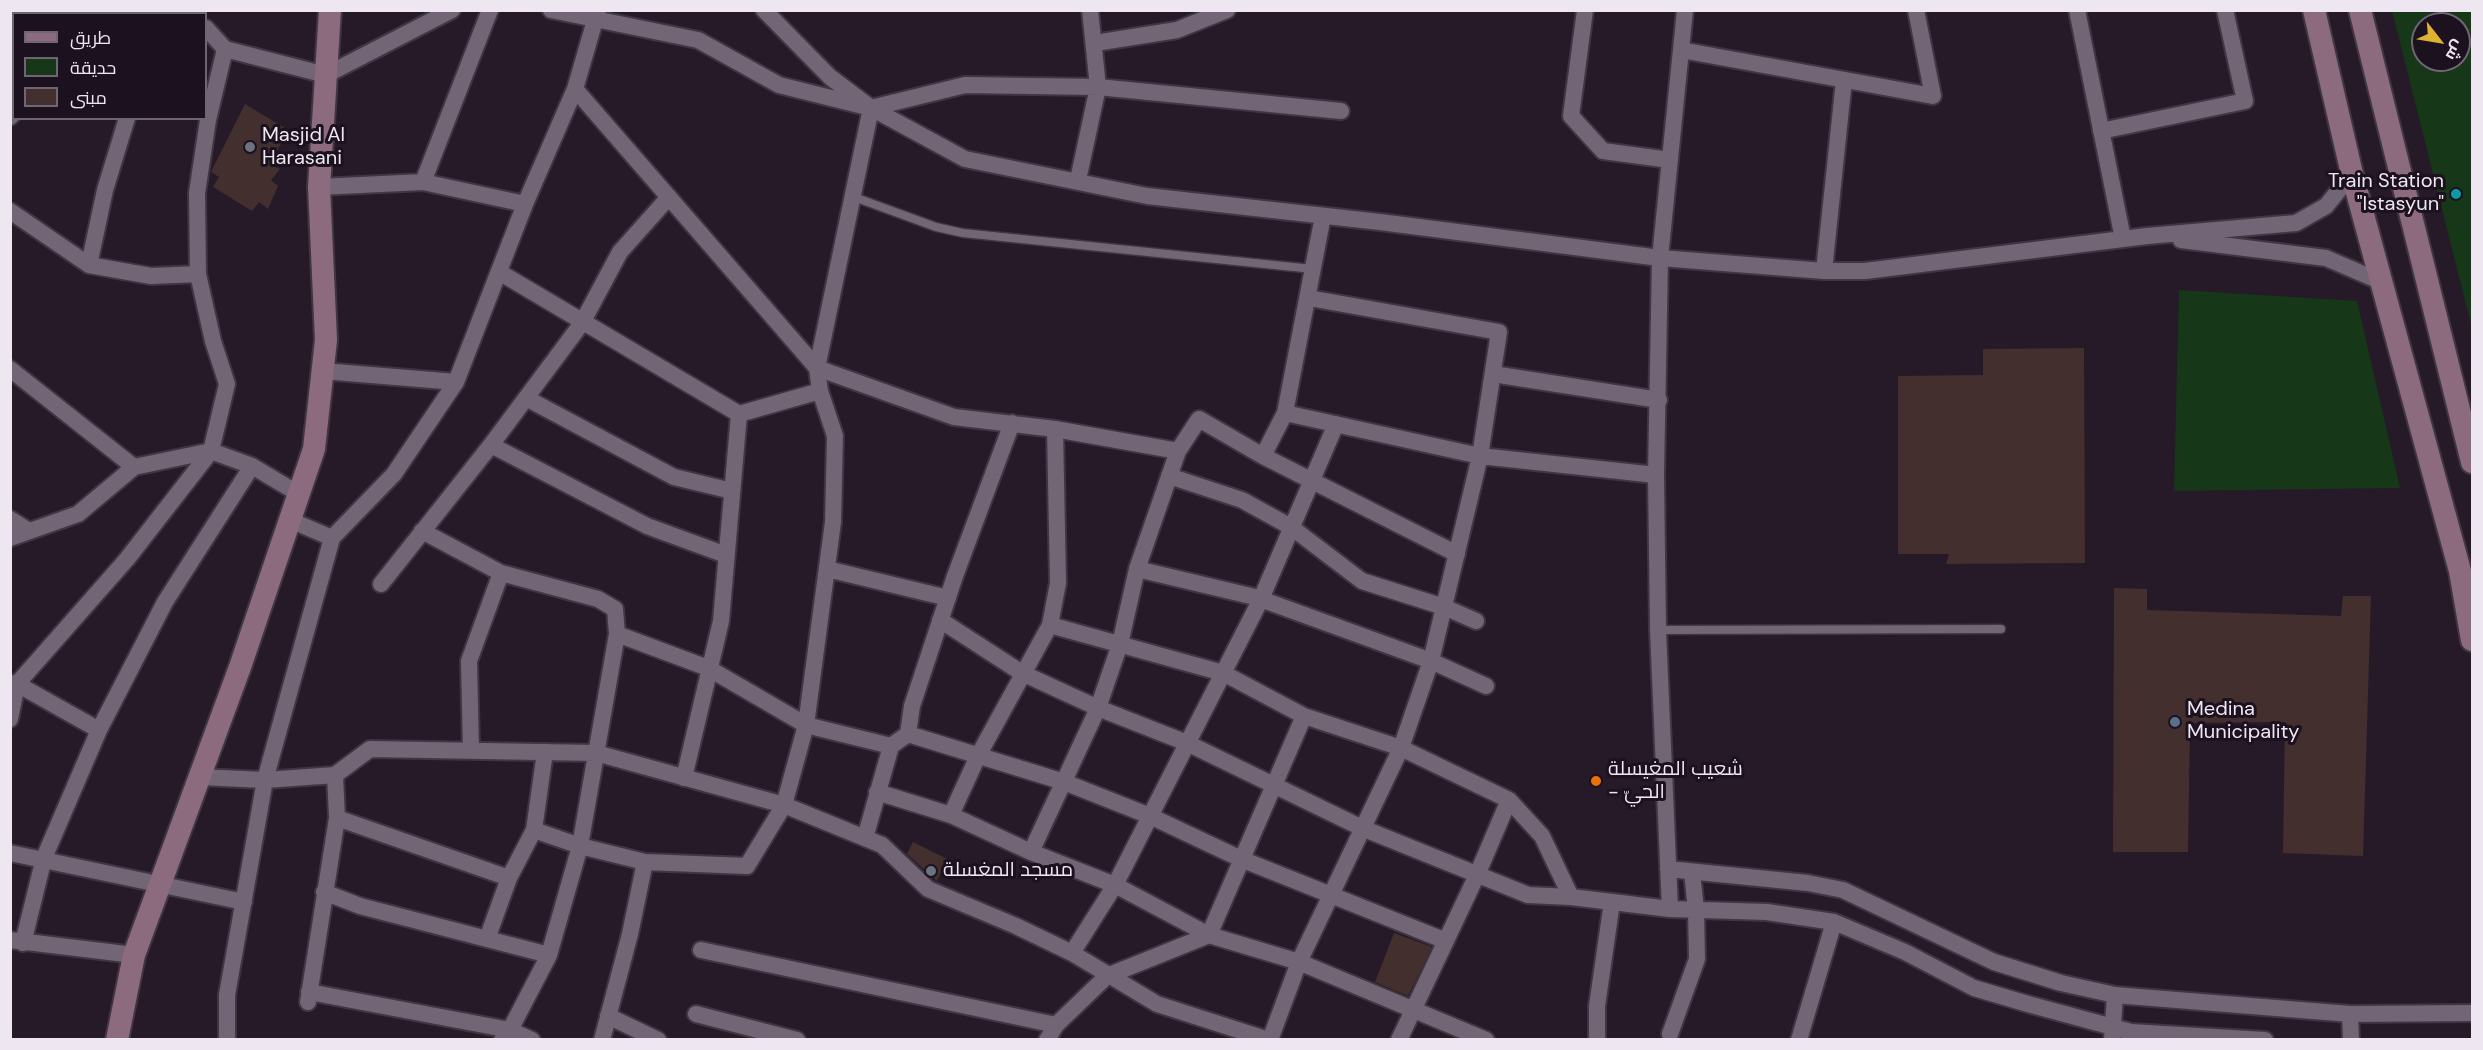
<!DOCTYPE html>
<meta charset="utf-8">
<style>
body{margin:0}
#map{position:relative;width:2483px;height:1050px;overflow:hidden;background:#261a28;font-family:"DM Sans",Cairo,sans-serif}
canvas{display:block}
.frame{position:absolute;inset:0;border:12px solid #eee6f0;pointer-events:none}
.legend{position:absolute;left:12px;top:12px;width:195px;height:108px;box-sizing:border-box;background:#1c111f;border:2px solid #706673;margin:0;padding:8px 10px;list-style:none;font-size:18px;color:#eee6f0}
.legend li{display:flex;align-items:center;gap:12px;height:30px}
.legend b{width:30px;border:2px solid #706673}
.north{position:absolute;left:2411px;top:12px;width:60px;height:60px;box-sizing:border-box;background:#1c111f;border:2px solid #706673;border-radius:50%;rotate:121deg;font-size:16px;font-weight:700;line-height:24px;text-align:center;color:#eee6f0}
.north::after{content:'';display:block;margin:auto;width:21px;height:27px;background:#deb133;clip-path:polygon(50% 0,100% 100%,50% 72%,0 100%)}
</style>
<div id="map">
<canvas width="2483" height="1050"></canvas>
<div class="frame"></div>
<ul class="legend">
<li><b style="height:8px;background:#8b6b7d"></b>طريق</li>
<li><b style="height:16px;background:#163718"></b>حديقة</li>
<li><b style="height:16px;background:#432f2d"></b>مبنى</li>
</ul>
<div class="north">ش</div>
</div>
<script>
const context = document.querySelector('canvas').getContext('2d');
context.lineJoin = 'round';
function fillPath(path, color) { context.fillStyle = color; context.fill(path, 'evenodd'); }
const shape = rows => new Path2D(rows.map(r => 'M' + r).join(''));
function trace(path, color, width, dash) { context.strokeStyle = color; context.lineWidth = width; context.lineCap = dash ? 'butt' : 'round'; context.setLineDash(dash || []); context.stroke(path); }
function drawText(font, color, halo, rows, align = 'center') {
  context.font = font + ' "DM Sans",Cairo,sans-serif'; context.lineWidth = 6; context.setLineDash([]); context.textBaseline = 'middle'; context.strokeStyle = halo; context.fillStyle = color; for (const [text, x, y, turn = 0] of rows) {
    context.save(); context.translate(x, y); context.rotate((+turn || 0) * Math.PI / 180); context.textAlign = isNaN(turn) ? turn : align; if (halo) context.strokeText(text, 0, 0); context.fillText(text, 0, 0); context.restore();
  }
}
fillPath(shape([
 [2392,11,2472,11,2472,328],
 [2423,24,2459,24,2459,60,2423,60],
 [2179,290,2357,301,2400,488,2174,491]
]), '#163718');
fillPath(shape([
 [245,104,288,130,270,164,280,169,271,180,278,186,268,209,259,202,252,211,213,187,219,177,211,172],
 [2084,348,2085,563,1946,564,1949,554,1898,554,1898,376,1983,375,1983,349],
 [2114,588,2147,589,2147,610,2341,616,2343,596,2371,596,2363,856,2283,853,2285,722,2190,723,2188,852,2113,852],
 [913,842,947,859,937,881,907,854],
 [1394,933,1432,947,1408,996,1375,982]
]), '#432f2d');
const service = shape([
 [854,197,936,227,963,233,1313,269],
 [1658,630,2001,629]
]);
const minor = shape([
 [189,10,191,14],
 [551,10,698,40,779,85,871,108,965,85,1098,87,1341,111],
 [764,10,830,77,871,108,965,159,1147,196,1380,222,1660,258,1824,271,1865,271,2147,236,2296,223,2326,206,2352,174],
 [1585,10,1571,116,1603,151,1670,160],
 [2077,10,2123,239],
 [80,14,82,10],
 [206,28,225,49,326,75,452,10],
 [1095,43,1177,30,1227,10],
 [1681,50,1933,96,1916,10],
 [575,89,817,368,954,417,1055,429,1178,451],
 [10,117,14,113],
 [2101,131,2245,101,2225,10],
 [1078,180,1098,87,1090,10],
 [423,182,490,10],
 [319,187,423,182,525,204],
 [10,211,89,265,151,276,198,274],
 [2181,240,2326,258,2384,283],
 [89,265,105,190,127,118],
 [1824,271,1844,80],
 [499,272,739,414,820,391],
 [10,369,134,467],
 [323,371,456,382],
 [1493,374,1659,400],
 [526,398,674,477,732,491],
 [1285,413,1480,456,1656,475],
 [491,445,647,526,726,555],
 [1263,456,1285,413,1323,216],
 [1169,476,1242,500,1291,527,1362,581,1444,607,1476,621],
 [10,519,29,531],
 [290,520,332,538],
 [422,531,501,573,598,599,615,609,617,634,580,846,549,955,510,1030,502,1040],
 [10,538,78,514,134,467,211,451,252,466,299,494],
 [827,569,948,598],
 [1137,569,1255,597,1431,661,1486,686],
 [381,584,491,445,582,323,620,252,669,197],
 [940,620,1022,673,1098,708,1187,743,1362,828,1528,895,1571,897,1670,909,1767,912,1834,922,1905,952,1974,988,2028,1004,2131,1032,2265,1040],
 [1050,625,1223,673,1304,716,1401,748,1509,800,1542,836,1571,897],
 [617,634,708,668,806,725,891,746],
 [10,683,17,684,99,730],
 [10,719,17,684,127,559,211,451,227,384,213,341,198,274,197,193,208,120,225,49],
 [908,734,1064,782,1150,816,1241,859,1446,941],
 [471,750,469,661,501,573],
 [199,777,265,780,335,775,370,749,596,753,784,805,882,845,928,889,1016,926,1072,953,1157,1004,1269,1040],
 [684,778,721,621,739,414],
 [877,792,951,815,1031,852,1115,885,1209,935,1299,962,1486,1040],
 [951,815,978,756,1050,625,1058,583,1055,429],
 [337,818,509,878],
 [534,830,580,846,645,862,747,866,784,805,806,725,833,522,835,436,820,391,817,368,871,108],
 [865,838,891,746,908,734,912,706,955,576,1012,423],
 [1031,852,1098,708,1120,644,1137,569,1178,451,1199,419,1263,456,1457,554],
 [10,853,244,902],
 [1668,869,1808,883,1843,890,1994,962,2061,983,2115,995,2350,1014,2472,1013],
 [324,892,360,906,549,955],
 [1670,909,1658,630,1656,475,1660,258,1685,10],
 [487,939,509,878,534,830,545,752],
 [10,940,134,955],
 [23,943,44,858,99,730,165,602,252,466],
 [701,950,1056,1025],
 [1072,953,1115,885,1261,599,1336,424],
 [309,992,510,1030,532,1040],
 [308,1002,337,818,335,775],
 [696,1014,797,1040],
 [2350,1014,2351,1040],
 [608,1016,658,1040],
 [1670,1034,1697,959,1696,910,1692,872],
 [227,1040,227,995,265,780,332,538,394,474,456,382,525,204,575,89,598,10],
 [602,1040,630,934,645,862],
 [1047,1040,1056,1025,1107,976,1209,935,1304,716],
 [1270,1040,1299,962,1401,748,1431,661,1480,456,1499,332,1309,298],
 [1399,1040,1477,875,1509,800],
 [1597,1040,1597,1006,1612,902],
 [1799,1040,1834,922],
 [2112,1040,2115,995]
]);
const secondary = shape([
 [2314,10,2352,174,2460,571,2472,640],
 [2360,10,2472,462],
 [117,1040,134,955,240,667,314,449,326,340,319,187,330,10]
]);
trace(service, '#3f3642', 11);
trace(minor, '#3f3642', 20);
trace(secondary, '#3f3642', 26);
trace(service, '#726575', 8);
trace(minor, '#726575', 16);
trace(secondary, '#8b6b7d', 22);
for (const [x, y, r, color] of [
 [250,147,6,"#6b7280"],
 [2456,194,6,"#0f9aa8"],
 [2175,722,6,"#5c6f8a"],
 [1596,781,6,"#e8710a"],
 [931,871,6,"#6b7280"]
]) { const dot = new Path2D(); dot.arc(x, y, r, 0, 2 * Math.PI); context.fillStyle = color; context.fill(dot); trace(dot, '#1c111f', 2); }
drawText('20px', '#eee6f0', '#1c111f', [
 ["Masjid Al",262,136],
 ["Harasani",262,159],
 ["Train Station",2444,182,"right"],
 ["\"Istasyun\"",2444,205,"right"],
 ["Medina",2187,710],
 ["Municipality",2187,733],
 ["شعيب المغيسلة",1608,770],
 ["- الحيّ",1608,793],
 ["مسجد المغسلة",943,871]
], 'left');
</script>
